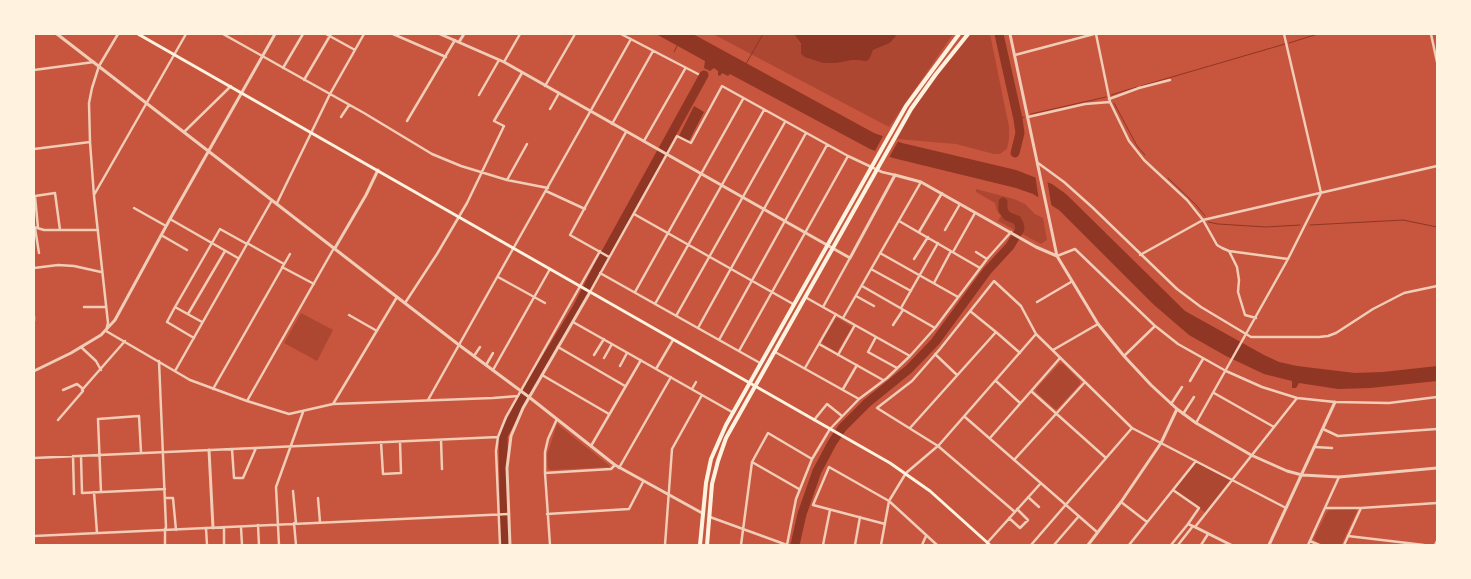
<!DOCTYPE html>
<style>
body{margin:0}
#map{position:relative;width:1471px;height:579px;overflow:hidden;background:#c8553d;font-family:"Exo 2",sans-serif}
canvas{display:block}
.frame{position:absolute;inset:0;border:35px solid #fff3e0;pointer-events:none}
</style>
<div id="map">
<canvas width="1471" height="579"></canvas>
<div class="frame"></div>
</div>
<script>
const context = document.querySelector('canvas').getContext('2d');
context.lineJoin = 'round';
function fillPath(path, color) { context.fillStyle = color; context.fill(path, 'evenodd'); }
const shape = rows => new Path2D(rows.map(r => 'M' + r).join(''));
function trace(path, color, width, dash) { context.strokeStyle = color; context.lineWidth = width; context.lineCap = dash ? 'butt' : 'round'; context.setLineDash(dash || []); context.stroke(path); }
fillPath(shape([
 [713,34,794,34,801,45,801,54,804,57,823,63,852,60,861,61,870,58,873,50,890,43,896,36,895,34,953,34,889,127],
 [971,34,990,34,1009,127,1009,139,1007,149,1000,154,994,154,956,144,897,139,922,95],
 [976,189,1014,199,1025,204,1035,214,1043,218,1047,240,1041,244,998,221,1001,216,997,211,995,203,976,192],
 [301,313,333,330,317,361,284,343],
 [836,318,838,318,852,327,837,352,823,344,822,341],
 [1062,363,1080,381,1080,384,1057,409,1055,409,1036,392,1036,389,1059,364],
 [557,424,610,466,609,467,550,470,548,468,547,455],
 [1196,461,1232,480,1206,513,1173,490],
 [1356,509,1357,511,1341,545,1324,545,1315,541,1314,538,1327,512,1329,510]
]), '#ae4732');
fillPath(shape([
 [656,34,693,34,874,133,902,143,1016,170,1052,184,1066,194,1185,311,1264,355,1279,362,1297,366,1355,373,1383,372,1437,366,1437,381,1370,388,1338,389,1299,383,1296,388,1292,388,1292,381,1264,374,1226,356,1189,335,1153,304,1059,210,1033,194,1016,188,893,158,870,149,730,74,728,76,722,73,720,76,718,75,718,71,714,68,710,71,704,68,705,61],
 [794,34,895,34,896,36,890,43,873,50,870,58,867,61,852,60,836,63,823,63,804,57,801,54,801,44],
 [694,106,704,112,689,141,679,136]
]), '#8f3625');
fillPath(shape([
 [884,134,899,140,888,159,874,153],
 [1035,174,1047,179,1052,209,1039,201]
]), '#c8553d');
trace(shape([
 [1289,43,1318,34],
 [674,52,677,46],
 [746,64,763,34],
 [1141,86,1285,44],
 [1111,95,1137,87],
 [1114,103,1137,146,1145,155],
 [1031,114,1106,97],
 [1018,119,1024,117],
 [1168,178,1196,205,1205,216],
 [1208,222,1218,224,1266,227,1300,225],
 [1310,225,1403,220,1437,227]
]), '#8f3625', 1);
trace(shape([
 [999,34,1018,119,1020,133,1015,153],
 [505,545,503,436,530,385,577,308,598,267,704,75],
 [795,545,802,514,817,471,832,443,842,428,867,403,909,369,935,342,987,271,1010,246,1020,229,1019,224,1017,220,1007,216,1003,210,1003,202]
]), '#8f3625', 9);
trace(shape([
 [118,34,99,66,92,88,89,103,90,142,94,196,108,323,106,331,190,380,247,401,289,414,333,404,493,398,518,396],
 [223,34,364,113,432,154,461,166,507,180,548,188],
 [326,34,355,50],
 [393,34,446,57],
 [621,34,698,74],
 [1096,34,1110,102,1129,141,1144,160,1187,200,1203,220,1217,245,1222,248,1229,251,1288,259],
 [1431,34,1437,62],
 [1015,55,1094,34],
 [504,62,520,34],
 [283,68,303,34],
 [34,70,94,62],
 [304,80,331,34],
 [545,86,575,34],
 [479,95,499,60],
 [1109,99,1139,88,1170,80],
 [550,109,559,93],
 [341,117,349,105],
 [1028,117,1085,104,1110,102],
 [407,121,455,40],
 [612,124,653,51],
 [184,132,231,86],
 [644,141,685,69],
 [34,149,90,142],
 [1038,163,1064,182,1092,207,1177,289,1201,307,1251,337,1319,337,1328,336,1336,333,1373,309,1404,293,1437,286],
 [507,180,527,144],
 [546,191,585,209],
 [94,195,186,34],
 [277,203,330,94,364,34],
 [134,208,166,226],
 [634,214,793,304],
 [170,219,238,258],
 [899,221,980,268],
 [34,227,44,230,98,230],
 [35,228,39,253],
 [38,228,35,196,55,193,60,230],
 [945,230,960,204],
 [919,232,942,193],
 [161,235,187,250],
 [247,243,284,264],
 [1229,251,1237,267,1239,280,1238,292,1245,315,1256,318],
 [953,252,975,213],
 [976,252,987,259],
 [880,253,958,297],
 [1140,255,1203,220,1437,166],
 [1057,256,1075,249,1154,325,1178,344,1226,371,1262,387,1297,398,1335,402,1389,403,1437,397],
 [609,257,570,235,626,132],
 [914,259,928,237],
 [282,267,314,284],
 [34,268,58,265,74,266,101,272],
 [871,269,911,291],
 [600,273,760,363],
 [498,277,545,303],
 [934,283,951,251],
 [862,286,935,328],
 [590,292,677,136,691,143,722,86,848,156,882,172,895,175],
 [635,292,743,99],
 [856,296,874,306],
 [805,297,910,356],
 [1037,302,1071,282],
 [405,303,437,254,467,203,504,126,494,121,522,73],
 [655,304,764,110],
 [84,307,106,307],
 [175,307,202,322],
 [823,307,850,258],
 [901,308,938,243],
 [970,311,996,332],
 [188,314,225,251],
 [349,315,377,331],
 [34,316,34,321],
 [676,316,785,122],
 [843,318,921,182],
 [573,322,732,412],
 [893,325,903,310],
 [698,328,806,133],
 [876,337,868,352,897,368],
 [194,338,167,322,175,307,220,229,247,244],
 [719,340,827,145],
 [819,344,883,380],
 [81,347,96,361,101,370],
 [558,347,625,386],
 [1053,350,1098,324],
 [739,351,848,156],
 [775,352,859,399],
 [935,354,957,375],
 [594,355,604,339],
 [838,355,855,325],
 [474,356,480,347],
 [1124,356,1155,326],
 [604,358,612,344],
 [159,361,166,527,165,530,165,545],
 [486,365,493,353],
 [620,366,627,353],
 [805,368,836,314],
 [656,369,673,340],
 [493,370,550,269],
 [175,371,272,200],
 [542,375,609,414],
 [996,381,1020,403],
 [1190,381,1203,359],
 [213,389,290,254],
 [692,389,696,382],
 [843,389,857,365],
 [82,390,125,341],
 [1031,391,1106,458],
 [1214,393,1274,427],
 [428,400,631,39],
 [247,401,334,248],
 [333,404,397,297],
 [1171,404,1182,387],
 [1183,414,1194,397],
 [965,417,1097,532],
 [58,420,83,391,82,388,77,384,63,390],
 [814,420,827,404,842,416],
 [1196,423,1288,259,1321,193,1284,34],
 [910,428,996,332,1020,353],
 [1323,429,1338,436,1437,429],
 [990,438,1060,358],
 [441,440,442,469],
 [381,442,383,474,401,473,400,442],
 [591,446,641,360],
 [1314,447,1332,448],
 [232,449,234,478,243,478,256,448],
 [73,456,74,494],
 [81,456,82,493,165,489],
 [34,458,498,437],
 [1014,460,1085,382],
 [752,462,799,489],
 [619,468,671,377],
 [545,473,611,469,615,465],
 [1173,490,1199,508,1188,524],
 [293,491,296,523],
 [94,492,97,533],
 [101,492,98,419,139,416,141,452],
 [1028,497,1039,507],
 [165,498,173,498,176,530],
 [318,498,320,522],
 [1121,502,1147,522],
 [1325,508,1361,508,1437,503],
 [1015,512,938,446,877,408,912,381,940,349,994,281,1021,306,1036,334,1132,428,1286,508],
 [547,514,629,509,643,482],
 [710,517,787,545],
 [1009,518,1020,528,1028,520,1017,509],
 [294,523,296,545],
 [885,524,813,505,829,467,889,501,937,545],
 [258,525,259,545],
 [224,527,224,545],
 [241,527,242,545],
 [206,528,207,545],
 [34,536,509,514],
 [1348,536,1424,545],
 [1310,541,1319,545],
 [987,543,1041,483],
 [279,545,276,487,303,412],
 [500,545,496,451,498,437,506,417,600,251],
 [550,545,545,473,545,452,548,439,557,419],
 [665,545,672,449,702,395],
 [741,545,752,462,768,433,812,459,830,429,859,399,887,378,910,356,935,328,987,259,1011,232],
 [787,545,796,499,812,459],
 [823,545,830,510],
 [855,545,860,517],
 [881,545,889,501,906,473,939,445,1036,334],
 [922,545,926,536],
 [1031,545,1132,428],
 [1054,545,1079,516],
 [1129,545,1196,461],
 [1171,545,1188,524,1195,527,1297,398],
 [1178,545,1193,526],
 [1201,545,1208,534],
 [1308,545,1339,477],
 [1344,545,1361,508],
 [1435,545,1437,541]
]), '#f1ccb7', 2.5);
trace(shape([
 [57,34,459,345,529,397,615,465,702,513],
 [440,34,504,62,850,258,895,175,921,182,1036,247,1057,256],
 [1010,34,1057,256,1098,324,1124,356,1151,385,1177,409,1196,423,1251,455,1287,471,1302,475,1339,477,1437,468],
 [459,42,464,34],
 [335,248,366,195,378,170],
 [34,371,71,353,101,335,115,320,170,219,275,34],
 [209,450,213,528],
 [1195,527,1231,545],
 [510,545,507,468,511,436,523,408,590,292],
 [1088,545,1121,502,1161,443,1177,409],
 [1269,545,1335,402]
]), '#f1ccb7', 3);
trace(shape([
 [138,34,890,463,930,491,990,545]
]), '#fff3e0', 3);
trace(shape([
 [700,545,706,483,711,459,726,425,906,106,959,34],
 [707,545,712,484,718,461,726,438,911,109,936,74,968,34]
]), '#fff3e0', 4);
</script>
